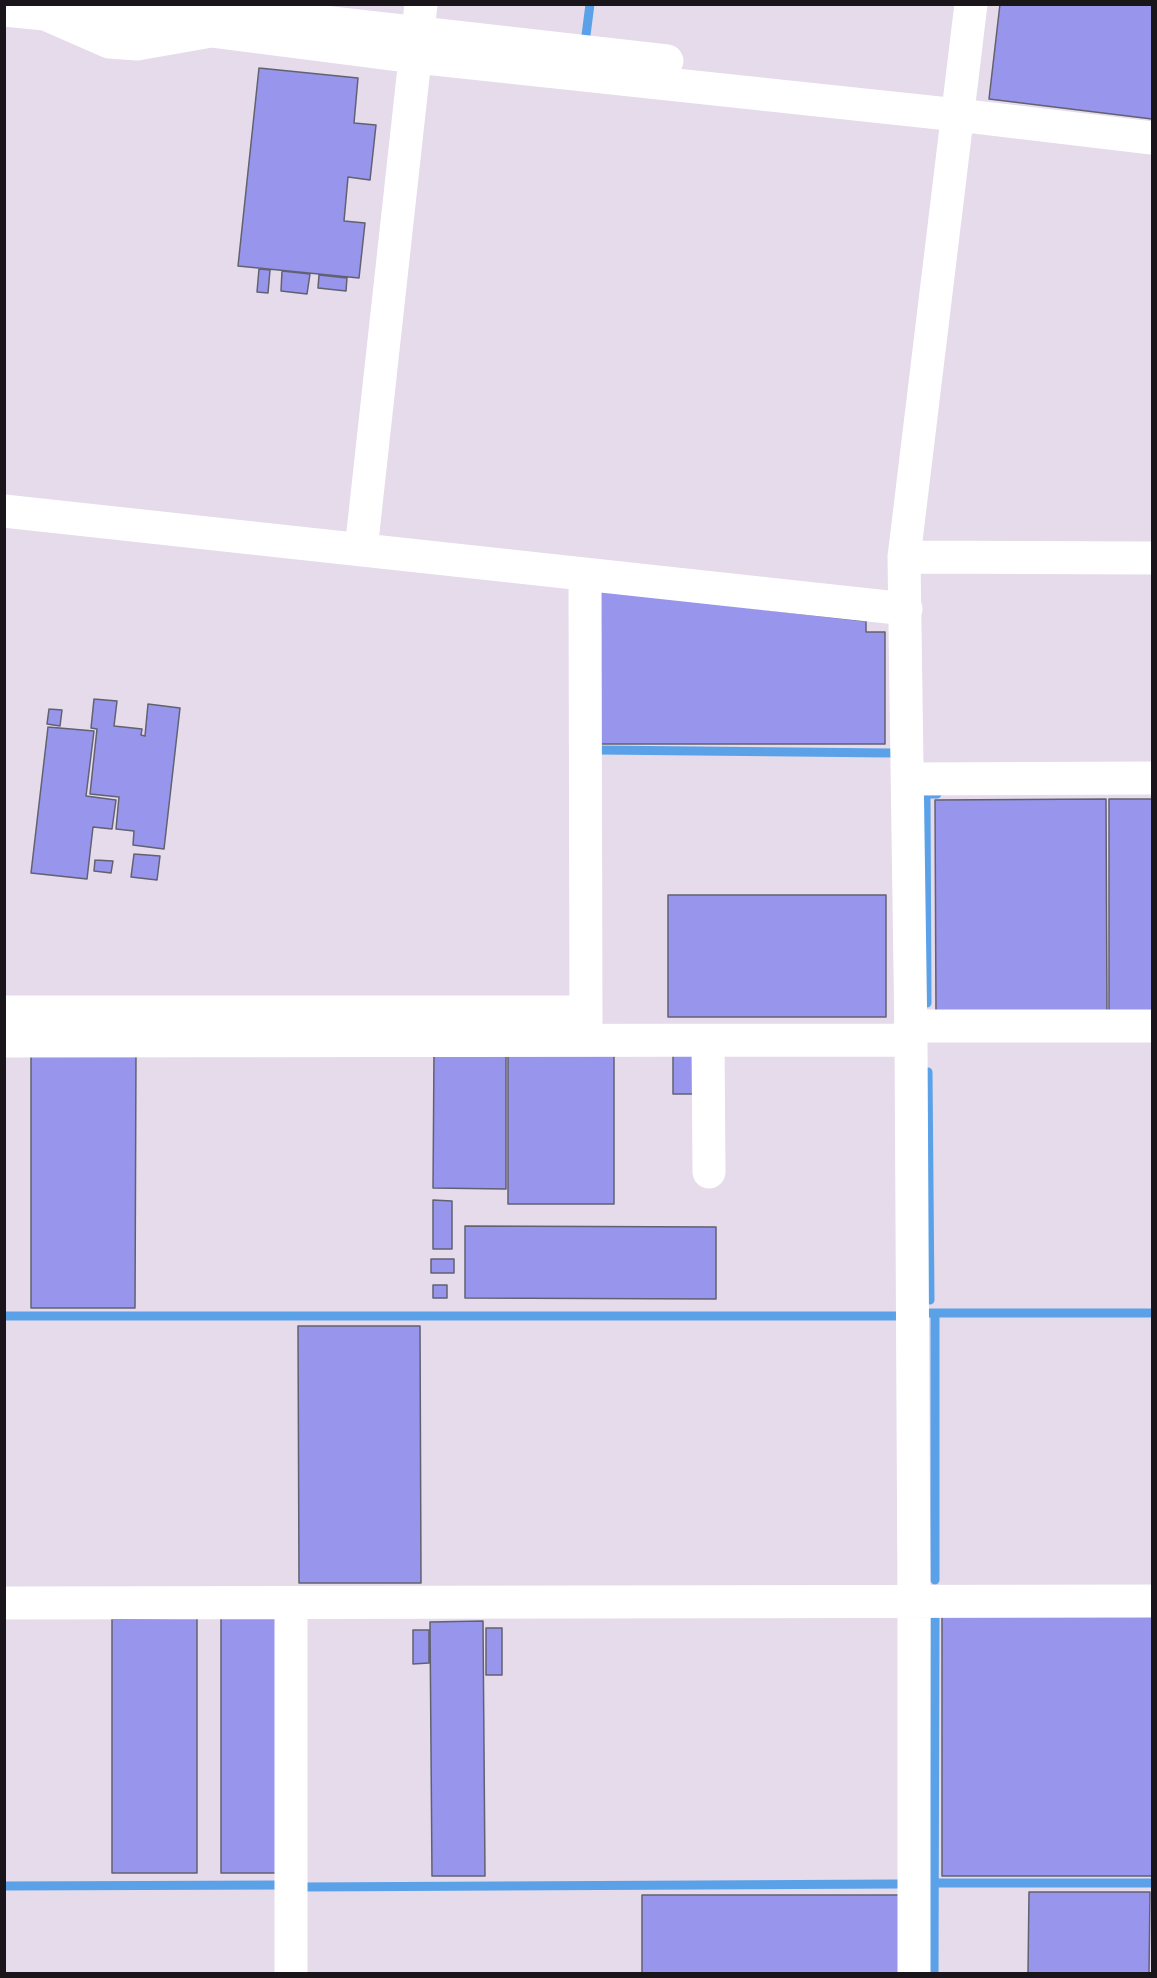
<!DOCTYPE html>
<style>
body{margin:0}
#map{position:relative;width:1157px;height:1978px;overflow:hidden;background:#e5dbea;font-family:"Archivo Narrow",sans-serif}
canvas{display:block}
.frame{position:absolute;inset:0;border:6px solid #19151a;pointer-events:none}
</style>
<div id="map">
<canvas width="1157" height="1978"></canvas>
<div class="frame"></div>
</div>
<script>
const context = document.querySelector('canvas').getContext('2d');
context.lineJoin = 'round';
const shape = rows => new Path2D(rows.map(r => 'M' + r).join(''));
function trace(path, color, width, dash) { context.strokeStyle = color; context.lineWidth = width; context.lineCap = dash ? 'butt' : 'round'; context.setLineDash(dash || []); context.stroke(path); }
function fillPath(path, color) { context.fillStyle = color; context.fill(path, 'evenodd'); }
trace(shape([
 [585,43,590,4],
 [599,750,891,753],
 [927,1003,926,794,937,794],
 [928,1072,930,1300],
 [930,1313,1152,1313],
 [4,1316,899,1316],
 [935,1580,935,1313],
 [934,1883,1152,1883],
 [4,1886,281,1885],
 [302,1887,897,1884],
 [934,1974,935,1614]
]), '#5aa1e8', 9);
const building = shape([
 [1000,4,1152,4,1152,119,989,99,1000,4],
 [259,68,358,78,354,123,376,125,370,180,348,177,344,221,365,223,359,278,238,266,259,68],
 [259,269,270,270,268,293,257,292,259,269],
 [282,271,310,274,307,294,281,291,282,271],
 [319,275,347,278,346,291,318,288,319,275],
 [599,590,866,621,866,632,885,632,885,744,599,744,599,590],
 [94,699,117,701,114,726,142,729,141,735,145,736,148,704,180,708,164,849,133,845,134,831,116,829,119,797,90,794,97,729,91,728,94,699],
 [49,709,62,710,60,726,47,724,49,709],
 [48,727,94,731,86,796,116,800,112,829,93,827,87,879,31,873,48,727],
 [1106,799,1107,1015,936,1015,935,800,1106,799],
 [1109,799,1152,799,1152,1013,1109,1013,1109,799],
 [134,854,160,856,157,880,131,877,134,854],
 [95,860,113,861,111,873,94,871,95,860],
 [668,895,886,895,886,1017,668,1017,668,895],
 [673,1048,693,1048,693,1094,673,1094,673,1048],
 [31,1051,136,1051,135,1308,31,1308,31,1051],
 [434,1052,506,1052,506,1189,433,1188,434,1052],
 [508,1052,614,1053,614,1204,508,1204,508,1052],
 [433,1200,452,1201,452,1249,433,1249,433,1200],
 [465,1226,716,1227,716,1299,465,1298,465,1226],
 [431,1259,454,1259,454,1273,431,1273,431,1259],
 [433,1285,447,1285,447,1298,433,1298,433,1285],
 [298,1326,420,1326,421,1583,299,1583,298,1326],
 [1152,1615,1152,1876,942,1876,942,1616,1152,1615],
 [197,1618,197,1873,112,1873,112,1619,197,1618],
 [221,1618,279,1618,279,1873,221,1873,221,1618],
 [483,1621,485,1876,432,1876,430,1622,483,1621],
 [486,1628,502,1628,502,1675,486,1675,486,1628],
 [413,1630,429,1630,429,1663,413,1664,413,1630],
 [1029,1892,1150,1892,1149,1974,1028,1974,1029,1892],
 [642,1895,899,1895,899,1974,642,1974,642,1895]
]);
fillPath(building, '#9895ed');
trace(building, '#616170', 1.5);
trace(shape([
 [85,4,125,21,199,10,227,11,667,61],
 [4,10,45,14,109,42,137,44,211,31,414,57,958,115,1152,138],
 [4,511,906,609],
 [361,550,421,4],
 [904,557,1152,558],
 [585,574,586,1033],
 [908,779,1152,778],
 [4,1012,586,1012],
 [910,1026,1152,1026],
 [4,1041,911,1040],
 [708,1041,709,1172],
 [4,1603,1152,1601],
 [291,1603,291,1974],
 [914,1974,914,1601,911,1040,904,557,971,4]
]), '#fff', 33);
</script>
